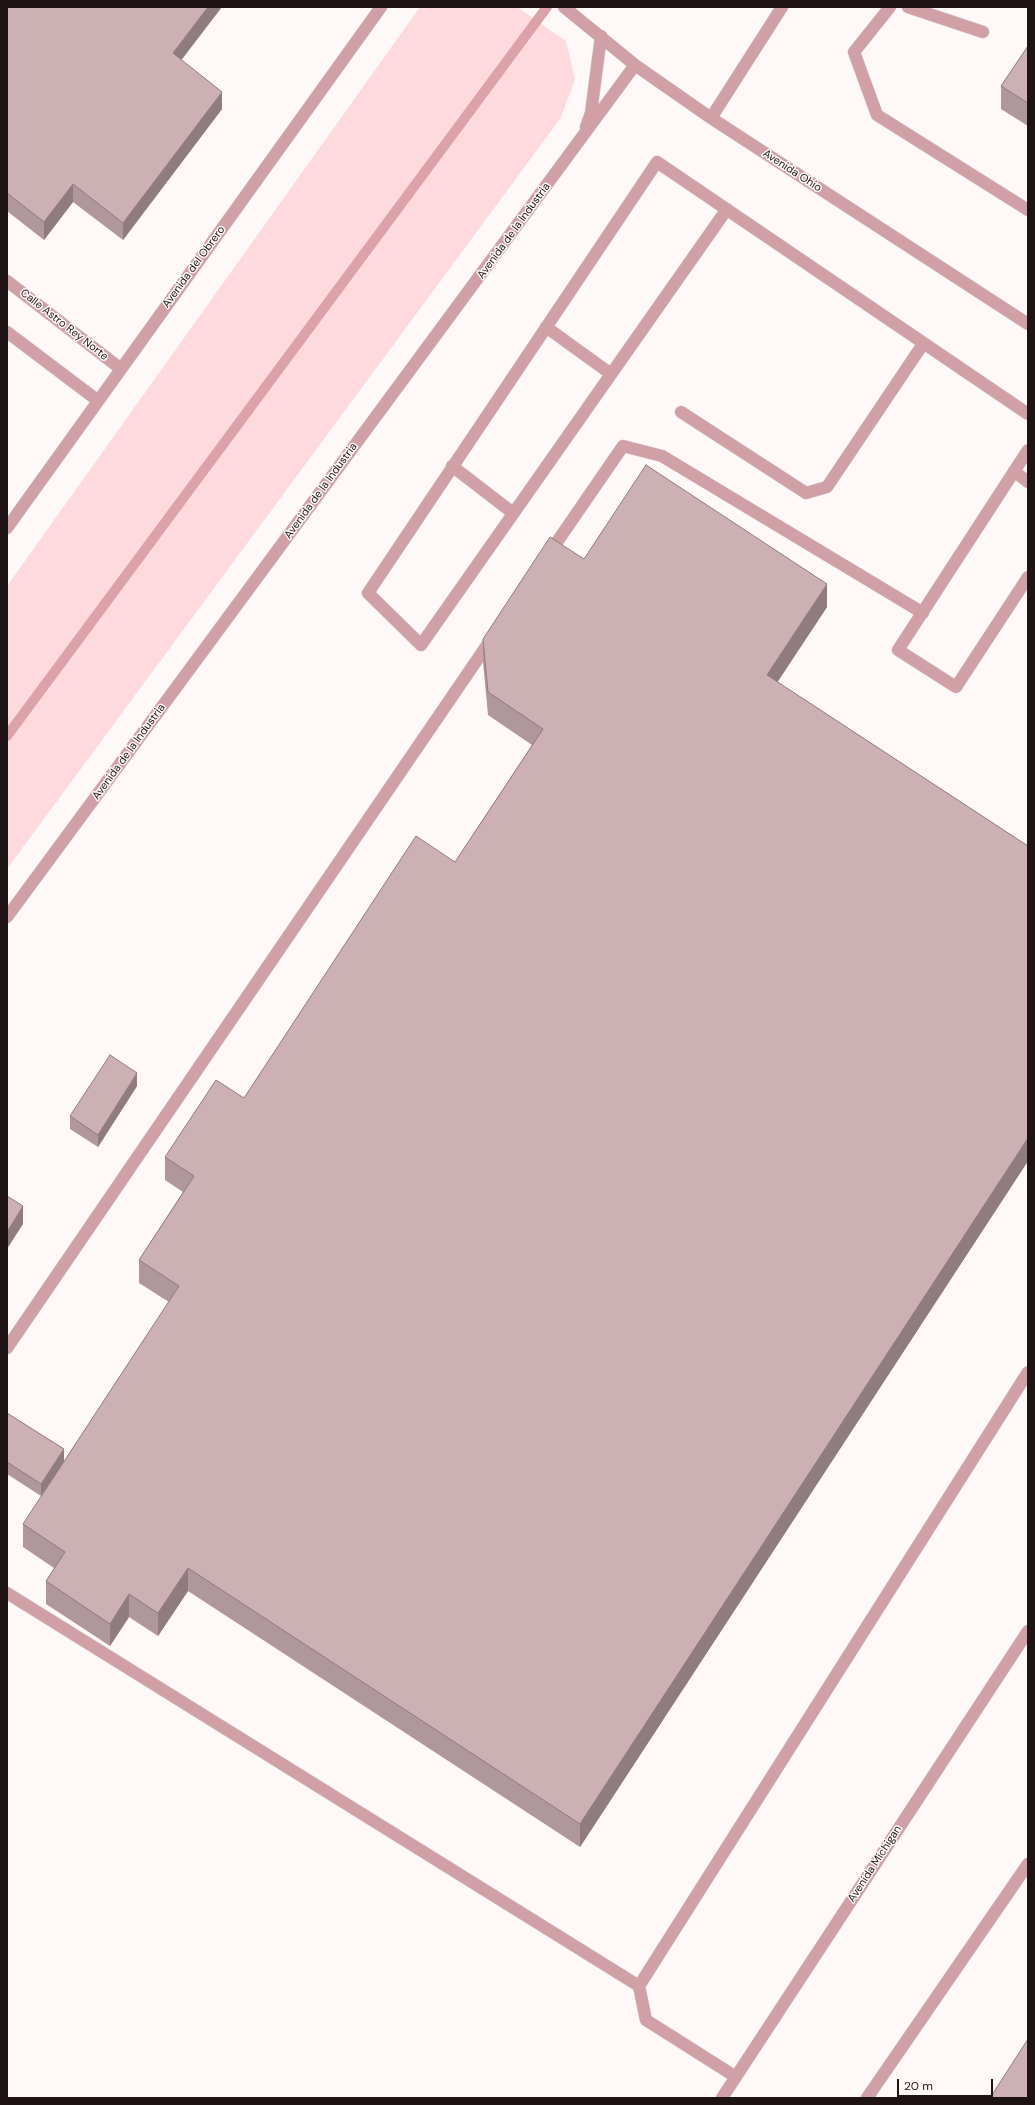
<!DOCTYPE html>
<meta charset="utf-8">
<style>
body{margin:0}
#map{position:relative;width:1035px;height:2105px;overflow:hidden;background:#fef8f9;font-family:"DM Sans",sans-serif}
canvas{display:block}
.frame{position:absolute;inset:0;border:8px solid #1e1415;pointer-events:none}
.scale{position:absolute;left:897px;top:2079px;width:96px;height:18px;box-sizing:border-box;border:2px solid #1e1415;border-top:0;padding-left:5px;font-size:12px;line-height:14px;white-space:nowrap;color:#1e1415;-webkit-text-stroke:3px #fef8f9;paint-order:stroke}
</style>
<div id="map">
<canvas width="1035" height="2105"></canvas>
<div class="frame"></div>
<div class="scale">20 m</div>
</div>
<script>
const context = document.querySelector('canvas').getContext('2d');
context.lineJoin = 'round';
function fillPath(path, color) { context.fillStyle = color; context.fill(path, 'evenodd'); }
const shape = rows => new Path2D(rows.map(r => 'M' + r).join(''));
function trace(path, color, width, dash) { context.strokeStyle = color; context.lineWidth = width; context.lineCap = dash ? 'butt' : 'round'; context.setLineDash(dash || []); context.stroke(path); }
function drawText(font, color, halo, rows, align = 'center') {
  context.font = font + ' "DM Sans",sans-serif'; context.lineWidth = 3; context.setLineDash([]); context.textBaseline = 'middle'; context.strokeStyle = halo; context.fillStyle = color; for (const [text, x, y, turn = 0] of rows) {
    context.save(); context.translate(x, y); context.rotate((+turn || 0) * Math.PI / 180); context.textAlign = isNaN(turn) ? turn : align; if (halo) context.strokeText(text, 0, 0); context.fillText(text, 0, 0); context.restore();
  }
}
fillPath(shape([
 [420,7,517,7,566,41,575,80,560,119,7,869,7,586]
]), '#fedadf');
trace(shape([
 [7,736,547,7]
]), '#dca2aa', 10);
const minor = shape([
 [564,7,635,65,711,118,1028,324],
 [890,7,854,52,877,115,1028,210],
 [908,7,983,32],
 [711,118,782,7],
 [586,127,591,113,601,36],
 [727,209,421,645,368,593,657,162,1028,414],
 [7,281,121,369],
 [546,327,611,374],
 [7,332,97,400],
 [681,412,806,493,827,487,923,344],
 [1028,450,898,650,956,687,1028,577],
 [452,466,513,513],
 [1014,471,1028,482],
 [7,528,381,7],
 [548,555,623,446,662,456,923,613],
 [7,917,635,65],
 [7,1348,492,638],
 [7,1593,639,1986],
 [736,2077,646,2020,639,1986,1028,1372],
 [722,2098,1028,1631],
 [867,2098,1028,1864]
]);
trace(minor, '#dad4d5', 13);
trace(minor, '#d1a0a7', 12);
fillPath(shape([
 [7,7,181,60,222,109,123,240,73,202,44,240,7,211],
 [1028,46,1028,126,1001,109,1001,86],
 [584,559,827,607,777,682,1028,846,1028,1161,580,1847,188,1591,158,1636,129,1617,110,1646,46,1604,46,1581,54,1568,23,1547,23,1524,169,1302,139,1283,139,1260,183,1192,165,1180,165,1157,244,1098,455,862,532,745,488,715,483,662,483,639],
 [137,1086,98,1147,70,1129,70,1116],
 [7,1413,64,1449,41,1496,7,1474]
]), '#b0979b');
fillPath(shape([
 [208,7,222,7,173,71,173,53],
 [222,92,222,109,123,240,123,223],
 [73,184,73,202,44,240,44,222],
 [827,584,827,607,767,698,767,675],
 [137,1073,137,1086,98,1147,98,1135],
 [1028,1138,1028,1161,580,1847,580,1824],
 [23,1206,23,1224,7,1249,7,1232],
 [64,1449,64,1462,41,1496,41,1484],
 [188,1568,188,1591,158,1636,158,1613],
 [129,1594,129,1617,110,1646,110,1624]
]), '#907b7e');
const building = shape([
 [7,7,208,7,173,53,222,92,123,223,73,184,44,222,7,193,7,7],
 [1028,46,1028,103,1001,86,1028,46],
 [646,465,827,584,767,675,1028,846,1028,1138,580,1824,188,1568,158,1613,129,1594,110,1624,46,1581,65,1552,23,1524,179,1286,139,1260,194,1176,165,1157,216,1080,244,1098,416,836,455,862,543,729,488,692,483,639,550,537,584,559,646,465],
 [110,1055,137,1073,98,1135,70,1116,110,1055],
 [7,1196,23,1206,7,1232,7,1196],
 [7,1413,64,1449,41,1484,7,1462,7,1413],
 [1028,2039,1028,2098,990,2098,1028,2039]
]);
fillPath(building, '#cdb0b4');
trace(building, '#907b7e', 1);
drawText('11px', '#1e1415', '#fef8f9', [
 ["Avenida Ohio",792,171,33],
 ["Avenida de la Industria",514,231,-54],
 ["Avenida del Obrero",194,267,-54],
 ["Calle Astro Rey Norte",64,325,38],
 ["Avenida de la Industria",321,491,-54],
 ["Avenida de la Industria",129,752,-54],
 ["Avenida Míchigan",875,1864,-57]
]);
</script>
